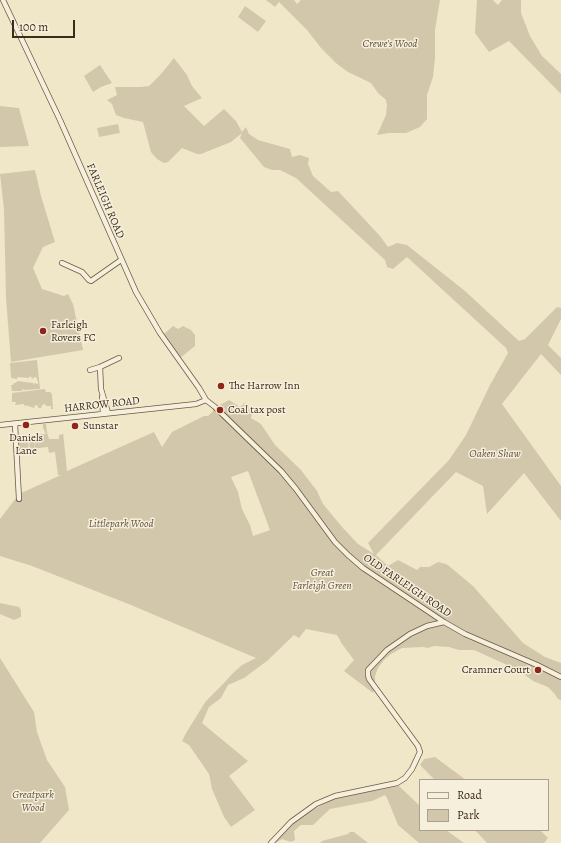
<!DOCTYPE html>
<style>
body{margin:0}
#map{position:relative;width:561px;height:843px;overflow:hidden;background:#f0e7c9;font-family:Alegreya,serif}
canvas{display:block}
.legend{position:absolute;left:419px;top:779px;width:130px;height:52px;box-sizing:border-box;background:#f5efdc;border:1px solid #aba08e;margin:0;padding:5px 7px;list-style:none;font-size:12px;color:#3d2a18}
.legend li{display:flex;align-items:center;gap:8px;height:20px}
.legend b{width:20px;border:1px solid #aba08e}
.scale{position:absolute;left:12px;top:20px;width:63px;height:18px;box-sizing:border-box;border:2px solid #3d2a18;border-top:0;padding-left:5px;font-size:12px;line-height:14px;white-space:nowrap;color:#3d2a18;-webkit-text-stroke:3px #f5efdc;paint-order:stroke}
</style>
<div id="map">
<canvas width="561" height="843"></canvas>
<ul class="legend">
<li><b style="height:5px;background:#f5efdc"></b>Road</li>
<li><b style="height:11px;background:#d2c7ab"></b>Park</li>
</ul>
<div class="scale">100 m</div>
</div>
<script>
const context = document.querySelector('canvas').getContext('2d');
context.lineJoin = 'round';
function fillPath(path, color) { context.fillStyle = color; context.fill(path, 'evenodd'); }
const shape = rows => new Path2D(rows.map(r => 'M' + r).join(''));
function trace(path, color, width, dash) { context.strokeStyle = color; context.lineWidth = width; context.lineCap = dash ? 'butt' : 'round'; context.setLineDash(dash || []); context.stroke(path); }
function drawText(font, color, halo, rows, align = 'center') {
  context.font = font + ' Alegreya,serif'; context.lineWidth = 3; context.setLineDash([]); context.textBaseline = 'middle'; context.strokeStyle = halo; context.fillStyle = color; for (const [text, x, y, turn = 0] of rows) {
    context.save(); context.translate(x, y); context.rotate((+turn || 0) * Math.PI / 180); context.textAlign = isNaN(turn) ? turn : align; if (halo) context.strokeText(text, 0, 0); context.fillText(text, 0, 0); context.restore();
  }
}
fillPath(shape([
 [266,0,294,0,297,4,301,0,440,0,435,30,435,58,433,77,427,95,427,119,420,127,406,133,389,133,377,135,386,115,387,105,386,100,378,93,371,83,348,72,337,64,321,48,307,30,279,2,275,7],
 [477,0,493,0,498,5,502,0,521,0,521,13,530,36,542,56,561,74,561,94,509,41,489,52,475,33],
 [245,6,266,21,258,32,238,17],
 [174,58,187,75,192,86,202,98,184,106,204,126,224,109,236,121,242,132,246,127,249,134,258,140,290,149,292,157,300,155,309,158,308,164,313,176,331,192,338,191,380,236,388,247,397,243,407,245,465,291,519,341,525,339,557,307,561,308,561,319,548,345,561,358,561,375,541,354,502,404,561,486,561,521,524,473,487,514,483,486,456,472,376,555,388,566,398,560,417,570,420,567,429,567,438,562,446,564,449,566,473,586,523,643,545,657,561,663,561,700,558,699,554,693,548,687,533,681,525,675,515,671,505,664,474,650,459,650,449,647,434,646,428,648,423,647,402,648,391,654,384,660,378,668,375,676,375,686,373,693,344,671,354,660,342,644,337,635,306,629,299,638,294,635,267,661,244,678,228,685,221,698,209,707,202,723,248,761,229,776,255,810,231,827,224,817,212,789,209,774,189,745,182,741,186,733,206,701,224,683,232,674,242,665,256,658,131,605,32,566,0,556,0,519,19,494,61,475,58,475,55,452,49,453,48,447,30,449,28,437,33,438,35,448,34,438,40,438,39,434,46,434,43,428,43,424,46,424,47,432,49,439,59,439,59,435,63,434,63,432,67,471,154,432,162,447,172,432,204,416,208,416,218,406,229,400,240,407,245,403,253,411,251,418,261,424,275,445,301,470,317,491,323,504,343,528,358,544,374,554,368,543,449,460,466,435,490,385,508,353,506,348,407,257,393,269,387,267,385,260,296,178,280,170,272,170,264,167,240,138,242,133,231,142,201,154,197,154,182,148,168,162,164,163,157,159,151,152,143,122,124,118,116,115,112,104,107,100,117,95,115,87,141,87,149,86,161,74],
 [248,471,270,530,253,536,250,525,242,509,238,492,231,477],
 [100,65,112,83,101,87,93,92,84,76],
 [0,106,19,108,29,146,0,147],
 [118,124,120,133,99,137,97,128],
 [35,170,41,196,55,242,43,247,33,268,42,289,64,296,68,294,73,304,83,350,11,362,6,298,4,209,0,174],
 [173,326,178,329,183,326,191,330,195,335,195,346,180,358,164,334],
 [37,360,40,389,23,390,22,388,22,391,12,391,11,385,13,385,14,383,16,383,17,381,33,383,34,385,34,383,38,384,38,382,36,377,34,377,33,379,30,376,29,378,18,377,17,379,11,378,10,363],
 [45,389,46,392,50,392,52,394,53,409,51,409,51,406,46,406,45,404,42,405,41,408,38,408,38,406,35,405,34,408,25,405,24,407,24,404,15,405,16,402,12,402,12,393],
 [27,436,29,449,19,450,18,438],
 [0,603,19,607,21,610,21,617,14,620,0,614],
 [0,658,34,712,37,732,47,760,65,787,69,810,40,843,0,843],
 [435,757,466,780,435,780,420,765,424,759],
 [399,786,420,806,420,830,446,830,464,843,419,843,398,825,387,798,385,795,372,801,330,809,313,825,301,825,294,831,295,840,291,842,282,839,277,842,275,841,291,825,307,813,324,804,339,797],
 [475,830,540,830,548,838,544,843,487,843],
 [350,832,354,832,368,843,320,843,322,841,348,834]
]), '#d2c7ab');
const minor = shape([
 [3,0,60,120,136,292,160,333,199,388,206,400],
 [62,263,82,272,89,280,91,281,121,260],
 [100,367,101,389,108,413],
 [90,370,100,367,119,358],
 [102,397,103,414],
 [206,400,215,407,281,471,296,489,335,542,348,555,363,568,444,622,465,634,537,665,561,677],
 [15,424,19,499],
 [0,425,196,404,206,400],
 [271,843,291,822,316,804,335,796,397,783,405,778,412,769,420,752,418,746,369,679,368,675,368,670,387,650,410,634,427,626,444,622]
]);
trace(minor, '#6a5944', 6);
trace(minor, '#f5efdc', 4.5);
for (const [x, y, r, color] of [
 [43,331,4,"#8f2418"],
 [221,386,4,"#8f2418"],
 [220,410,4,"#8f2418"],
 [26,425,4,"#8f2418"],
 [75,426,4,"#8f2418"],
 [538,670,4,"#8f2418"]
]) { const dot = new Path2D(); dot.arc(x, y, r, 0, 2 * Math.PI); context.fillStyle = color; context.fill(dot); trace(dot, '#f5efdc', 1.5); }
drawText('italic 11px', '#62513d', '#f5efdc', [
 ["Crewe's Wood",390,44],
 ["Oaken Shaw",495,454],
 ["Littlepark Wood",121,524],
 ["Great",322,573],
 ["Farleigh Green",322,586],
 ["Greatpark",33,795],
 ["Wood",33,808]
]);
drawText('11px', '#3d2a18', '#f5efdc', [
 ["FARLEIGH ROAD",105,201,67],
 ["HARROW ROAD",102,405,-6],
 ["OLD FARLEIGH ROAD",407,586,34]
]);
drawText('11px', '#3d2a18', '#f5efdc', [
 ["Farleigh",51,325],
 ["Rovers FC",51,338],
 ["The Harrow Inn",229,386],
 ["Coal tax post",228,410],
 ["Sunstar",83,426],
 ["Daniels",26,438,"center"],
 ["Lane",26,451,"center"],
 ["Cramner Court",530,670,"right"]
], 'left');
</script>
